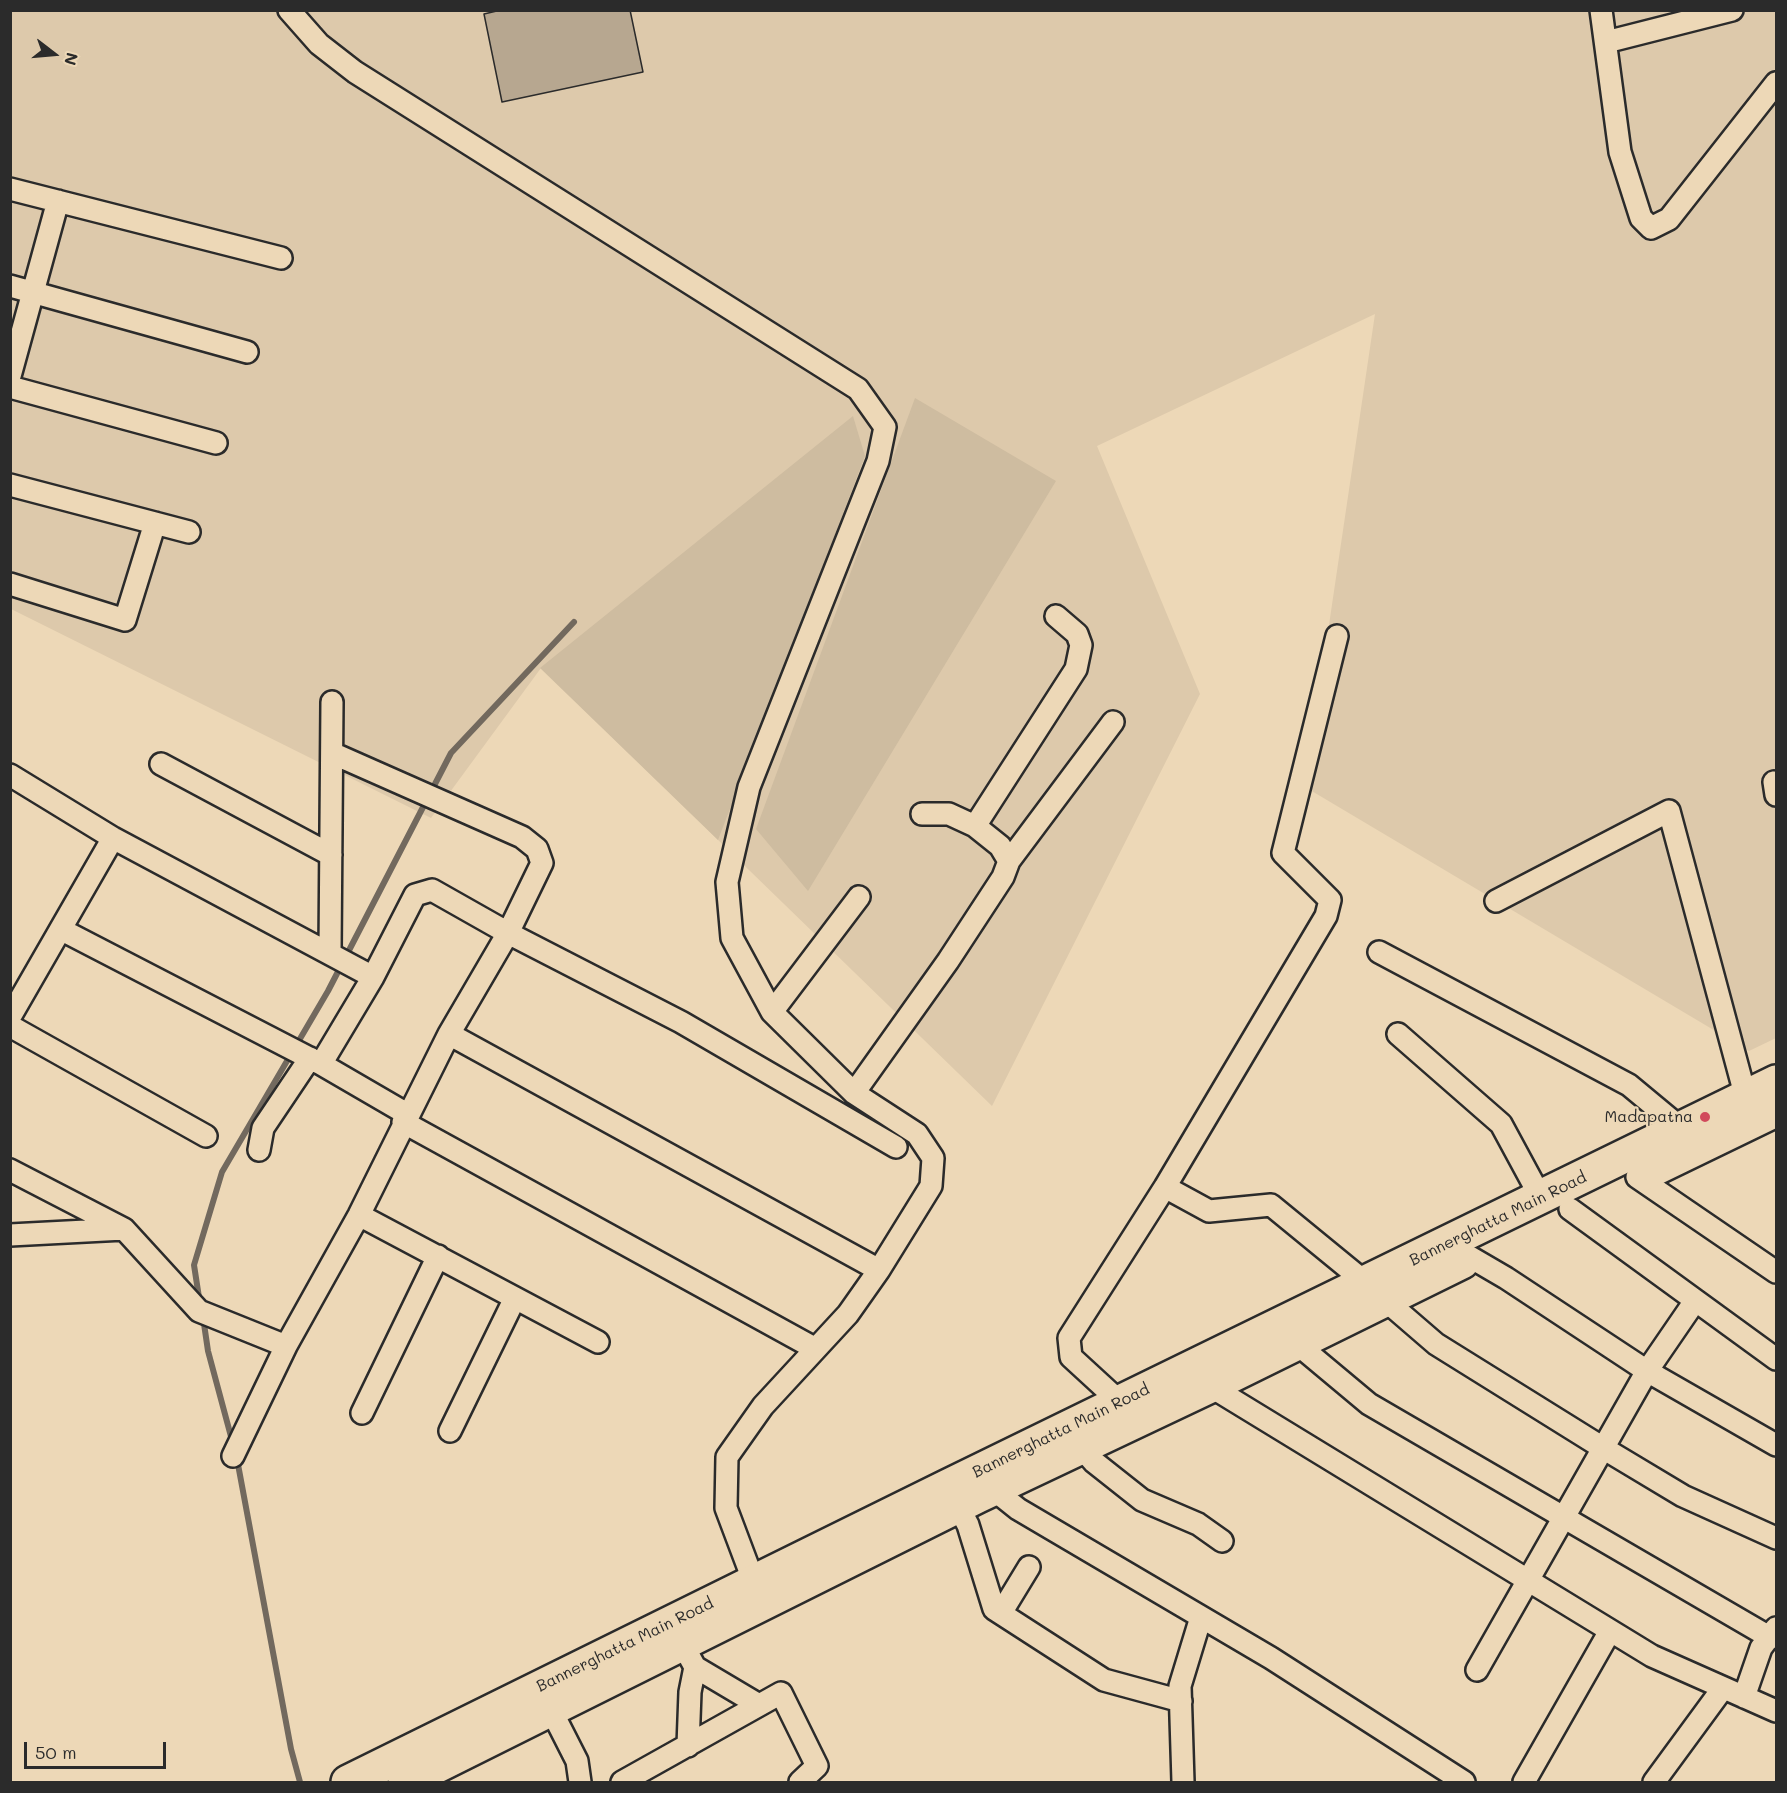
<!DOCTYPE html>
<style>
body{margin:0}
#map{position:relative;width:1787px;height:1793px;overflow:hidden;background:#edd8b7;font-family:Mali,sans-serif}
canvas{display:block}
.frame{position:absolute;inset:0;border:12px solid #2b2b2b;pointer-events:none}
.north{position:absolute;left:24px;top:24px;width:60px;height:60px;-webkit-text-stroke:4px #edd8b7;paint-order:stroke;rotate:106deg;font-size:16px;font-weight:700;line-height:24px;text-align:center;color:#2b2b2b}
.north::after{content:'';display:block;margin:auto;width:21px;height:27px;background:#2b2b2b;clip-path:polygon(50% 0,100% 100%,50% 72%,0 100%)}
.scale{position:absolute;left:24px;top:1742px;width:142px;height:27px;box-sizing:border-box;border:3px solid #2b2b2b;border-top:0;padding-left:8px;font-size:18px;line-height:21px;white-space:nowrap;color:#2b2b2b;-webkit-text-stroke:4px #edd8b7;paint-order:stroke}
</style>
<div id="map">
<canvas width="1787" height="1793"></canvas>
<div class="frame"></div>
<div class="north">N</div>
<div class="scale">50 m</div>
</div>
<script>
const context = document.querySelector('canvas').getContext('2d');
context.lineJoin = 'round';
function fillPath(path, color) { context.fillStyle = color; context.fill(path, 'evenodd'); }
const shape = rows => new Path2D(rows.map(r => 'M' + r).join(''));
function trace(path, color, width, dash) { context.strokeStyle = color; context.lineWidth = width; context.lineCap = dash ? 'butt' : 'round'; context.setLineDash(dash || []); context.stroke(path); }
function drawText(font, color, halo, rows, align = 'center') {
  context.font = font + ' Mali,sans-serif'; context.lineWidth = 4.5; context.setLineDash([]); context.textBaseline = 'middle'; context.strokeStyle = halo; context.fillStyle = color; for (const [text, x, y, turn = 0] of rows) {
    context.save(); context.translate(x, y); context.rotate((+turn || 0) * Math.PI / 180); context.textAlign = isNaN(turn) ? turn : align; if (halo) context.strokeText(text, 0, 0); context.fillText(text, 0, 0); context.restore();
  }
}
fillPath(shape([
 [10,11,1776,11,1776,1038,1749,1051,1305,787,1375,314,1097,446,1200,694,992,1106,541,668,431,818,11,609]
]), '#ddc9ab');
fillPath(shape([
 [915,398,1056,481,808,891,756,829],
 [853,416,865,456,718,840,540,668]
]), '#cebca0');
trace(shape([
 [200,1304,194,1265,222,1172,328,991,451,753,574,622],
 [203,1317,208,1351,233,1444],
 [237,1459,291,1749,300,1782]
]), '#72695e', 6);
const building = shape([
 [501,10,630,10,643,72,502,102,484,14,501,10]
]);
fillPath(building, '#b7a790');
trace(building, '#2b2b2b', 1.5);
const minor = shape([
 [289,10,319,44,355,72,858,389,885,427,878,461,749,787,727,882,732,938,772,1012,854,1093,917,1134,933,1158,931,1186,879,1270,848,1314,763,1406,727,1457,726,1508,758,1593],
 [1601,10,1620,152,1641,218,1651,228,1669,219,1776,83],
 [1606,42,1732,10],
 [10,189,281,258],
 [10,286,247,352],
 [10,376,58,201],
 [10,387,216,443],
 [10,485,189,532],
 [10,584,125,620,155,523],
 [161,764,331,855],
 [10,775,113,838,373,977],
 [1774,782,1776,795],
 [975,826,1076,669,1081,645,1077,634,1056,616],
 [1009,861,1113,722],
 [1496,901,1669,811,1746,1098],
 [62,930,321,1064],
 [330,952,332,702],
 [1379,952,1629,1085,1682,1129],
 [772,1012,859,897],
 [10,1017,113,838],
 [10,1026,206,1136],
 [449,1034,879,1270],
 [1398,1034,1501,1124,1541,1198],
 [854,1093,948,961,1003,877,1009,861,1000,846,975,826,949,814,922,814],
 [407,1114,321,1064,373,977,415,895,432,890,508,933,681,1022,896,1147],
 [403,1122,814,1348],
 [259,1150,263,1128,310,1058],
 [10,1170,124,1229,199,1311,286,1346,359,1215,449,1034,508,933,542,863,537,849,522,837,332,753],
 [1637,1177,1776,1272],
 [1165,1187,1209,1211,1271,1205,1365,1282],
 [1570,1209,1776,1359],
 [359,1215,598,1342],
 [10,1235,124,1229],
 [1470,1257,1506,1278,1647,1371,1477,1670],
 [1385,1300,1436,1344,1603,1448,1683,1496,1776,1538],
 [1695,1301,1647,1371,1776,1445],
 [1296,1343,1369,1404,1771,1638],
 [1210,1386,1652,1656,1776,1711],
 [1120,1402,1071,1357,1069,1338,1165,1187,1326,916,1330,900,1283,853,1337,636],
 [362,1413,438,1256],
 [450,1431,515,1298],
 [1081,1447,1094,1462,1142,1500,1198,1524,1222,1541],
 [233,1456,286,1346],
 [989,1480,993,1489,1018,1509,1271,1658,1464,1782],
 [958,1506,968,1525,994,1609,1104,1680,1181,1701],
 [1001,1613,1029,1567],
 [683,1645,695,1667,759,1705],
 [1744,1697,1761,1648,1776,1628],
 [545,1698,577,1761,580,1782],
 [688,1746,690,1692,695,1667],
 [622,1782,781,1693,817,1766,800,1782],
 [1183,1782,1180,1686,1201,1617],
 [1524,1782,1610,1631],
 [1654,1782,1723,1688]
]);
const primary = shape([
 [1646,1173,1776,1110],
 [348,1782,948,1486,1776,1082],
 [405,1782,978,1496,1210,1386,1462,1262]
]);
trace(minor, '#2b2b2b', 26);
trace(primary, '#2b2b2b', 38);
trace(minor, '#edd8b7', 21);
trace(primary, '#edd8b7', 33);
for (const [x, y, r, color] of [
 [1705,1117,6,"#d1495b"]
]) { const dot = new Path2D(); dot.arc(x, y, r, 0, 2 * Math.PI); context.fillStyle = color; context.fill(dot); trace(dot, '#edd8b7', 2); }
drawText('16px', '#2b2b2b', '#edd8b7', [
 ["Madapatna",1693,1117]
], 'right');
drawText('16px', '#2b2b2b', '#edd8b7', [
 ["Bannerghatta Main Road",1498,1219,-26],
 ["Bannerghatta Main Road",1061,1431,-26],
 ["Bannerghatta Main Road",625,1645,-26]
]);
</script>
